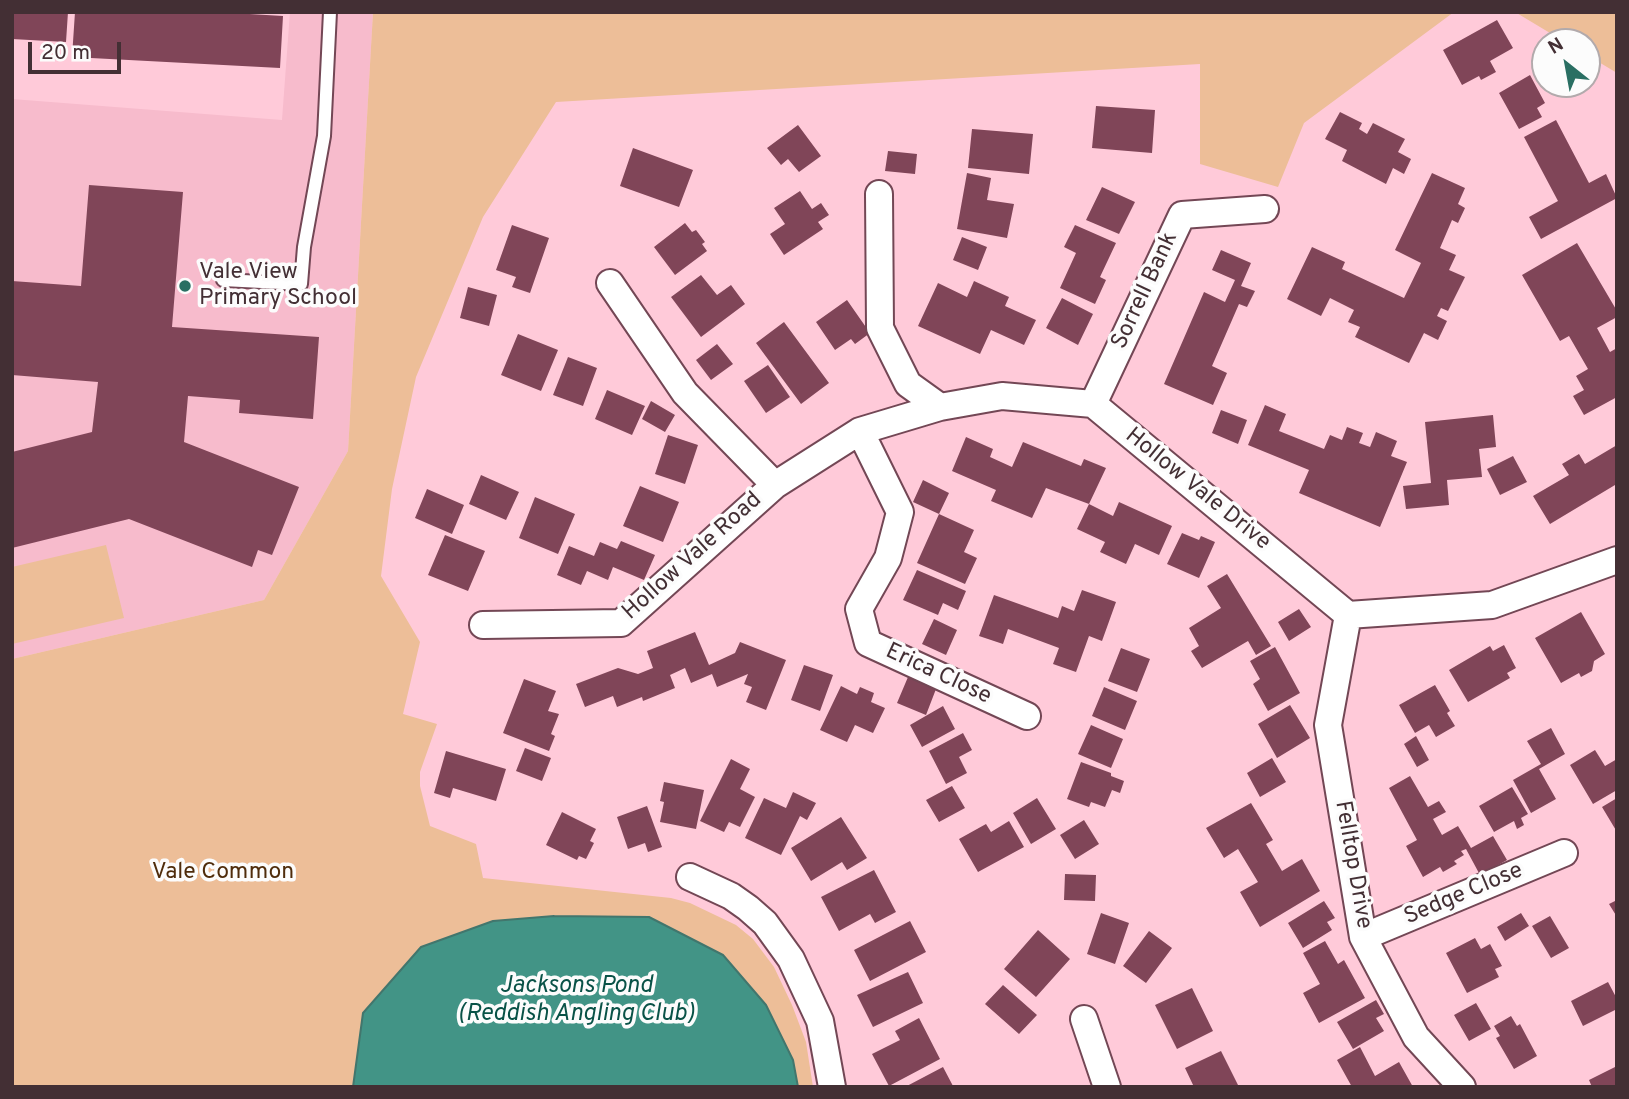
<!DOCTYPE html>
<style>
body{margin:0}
#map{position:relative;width:1629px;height:1099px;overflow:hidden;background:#ffcad9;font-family:Overpass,sans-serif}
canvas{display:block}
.frame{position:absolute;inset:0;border:14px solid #432f34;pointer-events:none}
.north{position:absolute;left:1531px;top:28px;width:70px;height:70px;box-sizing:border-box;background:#fcfcfc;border:2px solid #b2aaac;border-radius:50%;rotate:329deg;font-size:19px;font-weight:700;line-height:28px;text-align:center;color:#432f34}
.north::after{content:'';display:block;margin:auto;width:24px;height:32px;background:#2a6f63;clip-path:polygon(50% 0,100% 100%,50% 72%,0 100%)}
.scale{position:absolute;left:28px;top:42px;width:93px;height:32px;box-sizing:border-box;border:4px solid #432f34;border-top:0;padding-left:9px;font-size:21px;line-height:24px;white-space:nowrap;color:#432f34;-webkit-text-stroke:5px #fcfcfc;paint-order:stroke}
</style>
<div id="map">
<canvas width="1629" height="1099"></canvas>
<div class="frame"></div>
<div class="north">N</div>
<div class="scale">20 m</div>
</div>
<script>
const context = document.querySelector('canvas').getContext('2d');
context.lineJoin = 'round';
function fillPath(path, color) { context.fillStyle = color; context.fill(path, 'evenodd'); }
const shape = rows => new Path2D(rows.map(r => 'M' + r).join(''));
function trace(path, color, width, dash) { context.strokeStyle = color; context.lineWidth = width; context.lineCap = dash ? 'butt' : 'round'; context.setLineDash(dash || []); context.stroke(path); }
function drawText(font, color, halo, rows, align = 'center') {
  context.font = font + ' Overpass,sans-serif'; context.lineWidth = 7; context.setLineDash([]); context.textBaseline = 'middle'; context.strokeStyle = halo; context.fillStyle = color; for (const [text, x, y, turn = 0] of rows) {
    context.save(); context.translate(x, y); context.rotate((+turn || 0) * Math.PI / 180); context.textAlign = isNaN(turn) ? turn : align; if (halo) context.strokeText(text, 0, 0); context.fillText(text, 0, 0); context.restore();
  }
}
fillPath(shape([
 [290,12,373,12,348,451,264,600,12,659,12,99,282,120]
]), '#f7bbcc');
fillPath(shape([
 [373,12,1454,12,1304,123,1278,187,1200,164,1200,64,556,102,483,217,416,377,392,489,381,576,420,642,403,714,437,724,420,772,420,786,430,826,476,844,483,878,671,898,690,903,736,925,753,939,774,967,792,1005,806,1042,813,1087,12,1087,12,659,264,600,348,451],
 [1515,12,1617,12,1617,73,1587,55,1587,42,1565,42],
 [106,545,124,618,12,644,12,567]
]), '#edbe98');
const water = shape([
 [554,916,649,917,723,955,766,1005,793,1060,798,1087,353,1087,363,1013,421,947,493,921,554,916]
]);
fillPath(water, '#429486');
trace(water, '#42766d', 2);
fillPath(shape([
 [12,12,68,12,66,42,12,39],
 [75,12,216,12,283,16,280,68,72,57],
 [1497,20,1513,48,1490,61,1496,72,1481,80,1479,76,1462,85,1443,50],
 [1530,75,1545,103,1537,108,1542,117,1519,129,1499,93],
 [1096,106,1155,110,1152,153,1092,148],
 [1340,112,1362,123,1359,129,1367,134,1373,123,1405,139,1398,152,1411,159,1404,174,1393,168,1386,184,1342,161,1347,150,1325,139],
 [1556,120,1589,183,1606,174,1617,198,1541,239,1529,217,1558,201,1524,137],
 [798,125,821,156,799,172,788,159,781,165,767,148],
 [972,129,1033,134,1029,174,968,168],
 [633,148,693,170,679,207,620,186],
 [888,151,917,154,915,174,885,171],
 [967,173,991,178,987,200,1014,204,1007,238,957,229],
 [1432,173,1465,188,1458,204,1465,208,1458,223,1452,220,1440,248,1456,255,1449,270,1465,277,1448,311,1441,308,1437,316,1447,321,1438,340,1424,333,1409,363,1355,337,1360,327,1348,322,1354,310,1330,298,1321,316,1287,299,1312,247,1345,262,1342,269,1404,298,1421,263,1395,250],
 [89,185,183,192,172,327,319,337,313,419,239,413,240,400,188,396,184,442,299,487,272,555,258,550,252,567,129,519,12,548,12,452,92,432,98,382,12,375,12,281,81,286],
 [1102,187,1135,202,1119,234,1086,220],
 [800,191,812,209,821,203,829,215,818,222,823,229,784,255,770,234,785,224,774,208],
 [685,223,692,232,696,230,705,242,702,244,707,251,675,275,654,247],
 [512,225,549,238,530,293,512,287,516,277,496,270],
 [1075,225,1116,243,1100,277,1106,280,1095,304,1060,288,1076,253,1064,247],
 [962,237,987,247,978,270,953,260],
 [1577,243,1617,311,1617,317,1597,328,1610,352,1617,348,1617,397,1584,415,1573,396,1584,390,1576,376,1588,369,1569,336,1560,341,1522,275],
 [1221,250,1251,263,1241,286,1255,291,1247,307,1239,304,1212,366,1227,373,1213,405,1164,384,1204,292,1225,302,1235,280,1212,270],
 [701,275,717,295,731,285,745,304,701,337,671,297],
 [974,281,1009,297,1005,306,1036,320,1024,345,991,330,980,354,918,326,938,283,967,297],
 [468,287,497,295,489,326,460,318],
 [1062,298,1093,314,1078,345,1046,328],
 [847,300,870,333,855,344,851,339,835,350,816,322],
 [784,322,829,383,801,404,756,343],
 [518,334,558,350,541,391,501,375],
 [717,344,733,364,711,380,696,360],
 [568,357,597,368,583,406,553,395],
 [768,365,790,397,766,413,744,381],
 [607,390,645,406,632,435,595,419],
 [651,401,675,415,665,432,642,419],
 [1265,405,1286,414,1279,431,1324,449,1330,435,1342,440,1347,427,1363,433,1359,443,1370,447,1376,432,1397,441,1391,456,1407,462,1380,527,1299,493,1309,470,1248,445],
 [1221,410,1247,420,1238,444,1212,433],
 [1493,415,1496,447,1479,449,1482,477,1447,480,1449,505,1406,509,1403,486,1431,483,1425,422],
 [668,435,698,445,685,484,655,474],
 [966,437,993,449,990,457,1012,467,1023,442,1081,466,1084,459,1106,468,1089,504,1046,488,1032,518,991,501,996,490,952,471],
 [1617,445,1617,488,1615,485,1550,524,1533,496,1569,475,1562,464,1579,454,1585,464],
 [1513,456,1527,482,1500,495,1487,469],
 [481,475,519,492,506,520,469,504],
 [923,480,949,493,939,514,913,502],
 [640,486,679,502,663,542,623,526],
 [427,489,464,505,452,534,415,518],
 [535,497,575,514,558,554,519,538],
 [1119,502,1172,526,1159,555,1135,544,1126,564,1100,552,1105,542,1077,529,1089,504,1113,516],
 [939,514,974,530,964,552,977,558,965,584,917,563],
 [1182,533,1199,540,1201,536,1215,542,1199,578,1167,564],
 [445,535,485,551,468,591,428,575],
 [621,541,655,555,644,580,613,567,608,580,587,571,581,585,557,575,569,546,594,556,600,542,617,549],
 [917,570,966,591,958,610,943,603,938,615,903,600],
 [1227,574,1271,646,1256,655,1248,641,1202,668,1191,651,1199,646,1189,628,1221,608,1207,586],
 [1082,590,1116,602,1102,641,1089,636,1076,672,1053,664,1059,648,1008,629,1003,644,979,636,994,595,1058,618,1062,606,1074,611],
 [1299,609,1311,627,1289,641,1278,622],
 [1581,612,1605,654,1594,661,1592,671,1581,677,1579,673,1561,683,1535,638],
 [934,619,957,630,946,655,922,644],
 [695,632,709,665,735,653,740,642,786,660,766,710,746,702,752,687,744,684,748,674,717,687,712,674,691,683,685,668,670,675,675,688,643,701,642,697,617,707,613,696,585,707,576,684,618,668,638,674,653,668,647,651],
 [1504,645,1516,668,1507,673,1510,678,1468,702,1449,670,1490,646,1493,651],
 [1275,647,1300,693,1268,711,1253,684,1260,679,1250,661],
 [1121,648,1150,659,1137,692,1108,681],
 [804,665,833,675,820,711,791,700],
 [908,677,936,689,926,715,897,703],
 [524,679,556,691,548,711,559,714,551,734,555,736,549,751,503,733],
 [1435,685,1450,711,1447,713,1455,726,1436,737,1429,725,1415,733,1399,705],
 [841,686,857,694,860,687,874,693,871,702,885,708,873,733,855,725,847,742,820,730],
 [1104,687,1137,701,1125,730,1092,716],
 [1290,705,1310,738,1277,758,1258,724],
 [943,706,955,729,922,747,910,725],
 [1091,725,1123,739,1111,768,1078,754],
 [1551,728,1565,754,1539,769,1556,799,1531,813,1513,780,1541,764,1527,741],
 [963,733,972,750,959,757,967,773,946,784,929,751],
 [1416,736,1429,760,1417,767,1404,744],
 [525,748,551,758,542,781,516,771],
 [1595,750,1605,766,1617,759,1617,790,1593,804,1570,765],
 [446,751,506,769,496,801,453,788,450,798,434,793],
 [1272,758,1286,782,1260,797,1247,773],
 [731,759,750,769,740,789,755,797,740,827,729,822,724,832,700,821],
 [1081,762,1111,773,1111,776,1124,781,1120,793,1112,790,1105,807,1091,802,1089,807,1067,799],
 [1410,776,1428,807,1439,801,1446,812,1433,819,1442,835,1458,826,1471,848,1493,836,1507,860,1480,875,1466,849,1461,851,1464,855,1454,861,1457,864,1443,872,1440,867,1423,877,1406,846,1417,840,1389,788],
 [664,782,704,790,696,829,660,822,664,802,660,801],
 [952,786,965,808,939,822,926,800],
 [1512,787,1528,814,1521,818,1524,825,1517,829,1514,821,1494,832,1479,806],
 [793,792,816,803,807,820,800,816,781,855,745,838,764,798,786,808],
 [1037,798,1056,829,1031,844,1013,813],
 [1617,798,1617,832,1602,807],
 [1251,803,1273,840,1266,844,1282,871,1302,859,1320,891,1260,927,1240,892,1258,882,1238,849,1224,858,1206,828],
 [647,806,662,847,648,852,645,843,628,849,617,817],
 [562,812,596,829,590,841,594,843,586,859,579,856,577,860,546,845],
 [841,817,867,858,847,870,842,862,811,881,791,848],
 [1084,820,1099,844,1075,859,1060,835],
 [1009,821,1024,847,978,872,959,839,986,824,991,832],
 [874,870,896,912,875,923,870,914,839,931,821,897],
 [1065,874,1096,875,1095,901,1064,900],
 [1617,900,1617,917,1609,904],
 [1324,901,1335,918,1327,922,1332,930,1303,948,1288,923],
 [1101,913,1129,923,1115,964,1087,954],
 [1521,913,1529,926,1505,941,1497,927],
 [1550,916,1569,948,1551,958,1532,926],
 [910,921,926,952,870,981,854,950],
 [1038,930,1070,959,1036,997,1004,969],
 [1149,931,1172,948,1146,983,1123,966],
 [1475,938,1481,949,1490,944,1502,966,1495,969,1499,977,1467,993,1446,953],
 [1325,941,1338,964,1344,960,1365,998,1319,1023,1303,993,1320,984,1303,953],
 [908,972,923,1003,873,1027,857,995],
 [1608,982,1617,999,1617,1009,1583,1026,1571,1001],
 [1003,985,1037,1015,1019,1034,985,1004],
 [1192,988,1213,1031,1177,1049,1155,1005],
 [1376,1000,1384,1014,1376,1018,1384,1031,1353,1049,1337,1022],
 [1476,1003,1491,1029,1469,1041,1454,1015],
 [1511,1016,1517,1026,1520,1024,1537,1056,1514,1069,1496,1038,1500,1036,1494,1026],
 [919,1018,940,1059,889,1086,872,1054,900,1040,895,1031],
 [1360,1047,1375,1076,1399,1062,1413,1087,1352,1087,1337,1060],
 [1221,1051,1239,1087,1194,1087,1185,1068],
 [1617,1066,1617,1087,1592,1087,1589,1080],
 [943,1067,953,1086,951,1087,905,1087]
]), '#804558');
const service = shape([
 [223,280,301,284,304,247,324,136,330,12]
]);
const minor = shape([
 [879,194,880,328,908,384,940,407],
 [610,283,685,393,775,485],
 [1093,404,1182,215,1265,209],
 [860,431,900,512,888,558,859,609,868,643,1027,716],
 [1348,615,1328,725,1363,937,1416,1037,1462,1087],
 [483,625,621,623,775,485,860,431,940,407,1002,396,1093,404,1348,615,1492,605,1617,560],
 [690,877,731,896,748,908,765,923,791,959,820,1021,832,1087],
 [1363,937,1564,853],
 [1084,1019,1107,1087]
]);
trace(service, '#734755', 16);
trace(minor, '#734755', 30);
trace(service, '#fff', 12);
trace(minor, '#fff', 26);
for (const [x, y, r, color] of [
 [185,286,7,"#2a6f63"]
]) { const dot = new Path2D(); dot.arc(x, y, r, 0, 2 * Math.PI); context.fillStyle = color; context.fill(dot); trace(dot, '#fcfcfc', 2.5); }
drawText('23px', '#432f34', '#fcfcfc', [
 ["Vale View",199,273],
 ["Primary School",199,299]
], 'left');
drawText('23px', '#432f34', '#fcfcfc', [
 ["Sorrell Bank",1146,291,-65],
 ["Hollow Vale Drive",1197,490,39],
 ["Hollow Vale Road",693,557,-42],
 ["Erica Close",938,675,25],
 ["Felltop Drive",1352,865,80],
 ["Sedge Close",1464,895,-23]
]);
drawText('23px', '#4f2c0b', '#fcfcfc', [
 ["Vale Common",223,873]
]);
drawText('italic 24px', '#095247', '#fcfcfc', [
 ["Jacksons Pond",576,987],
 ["(Reddish Angling Club)",576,1015]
]);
</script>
